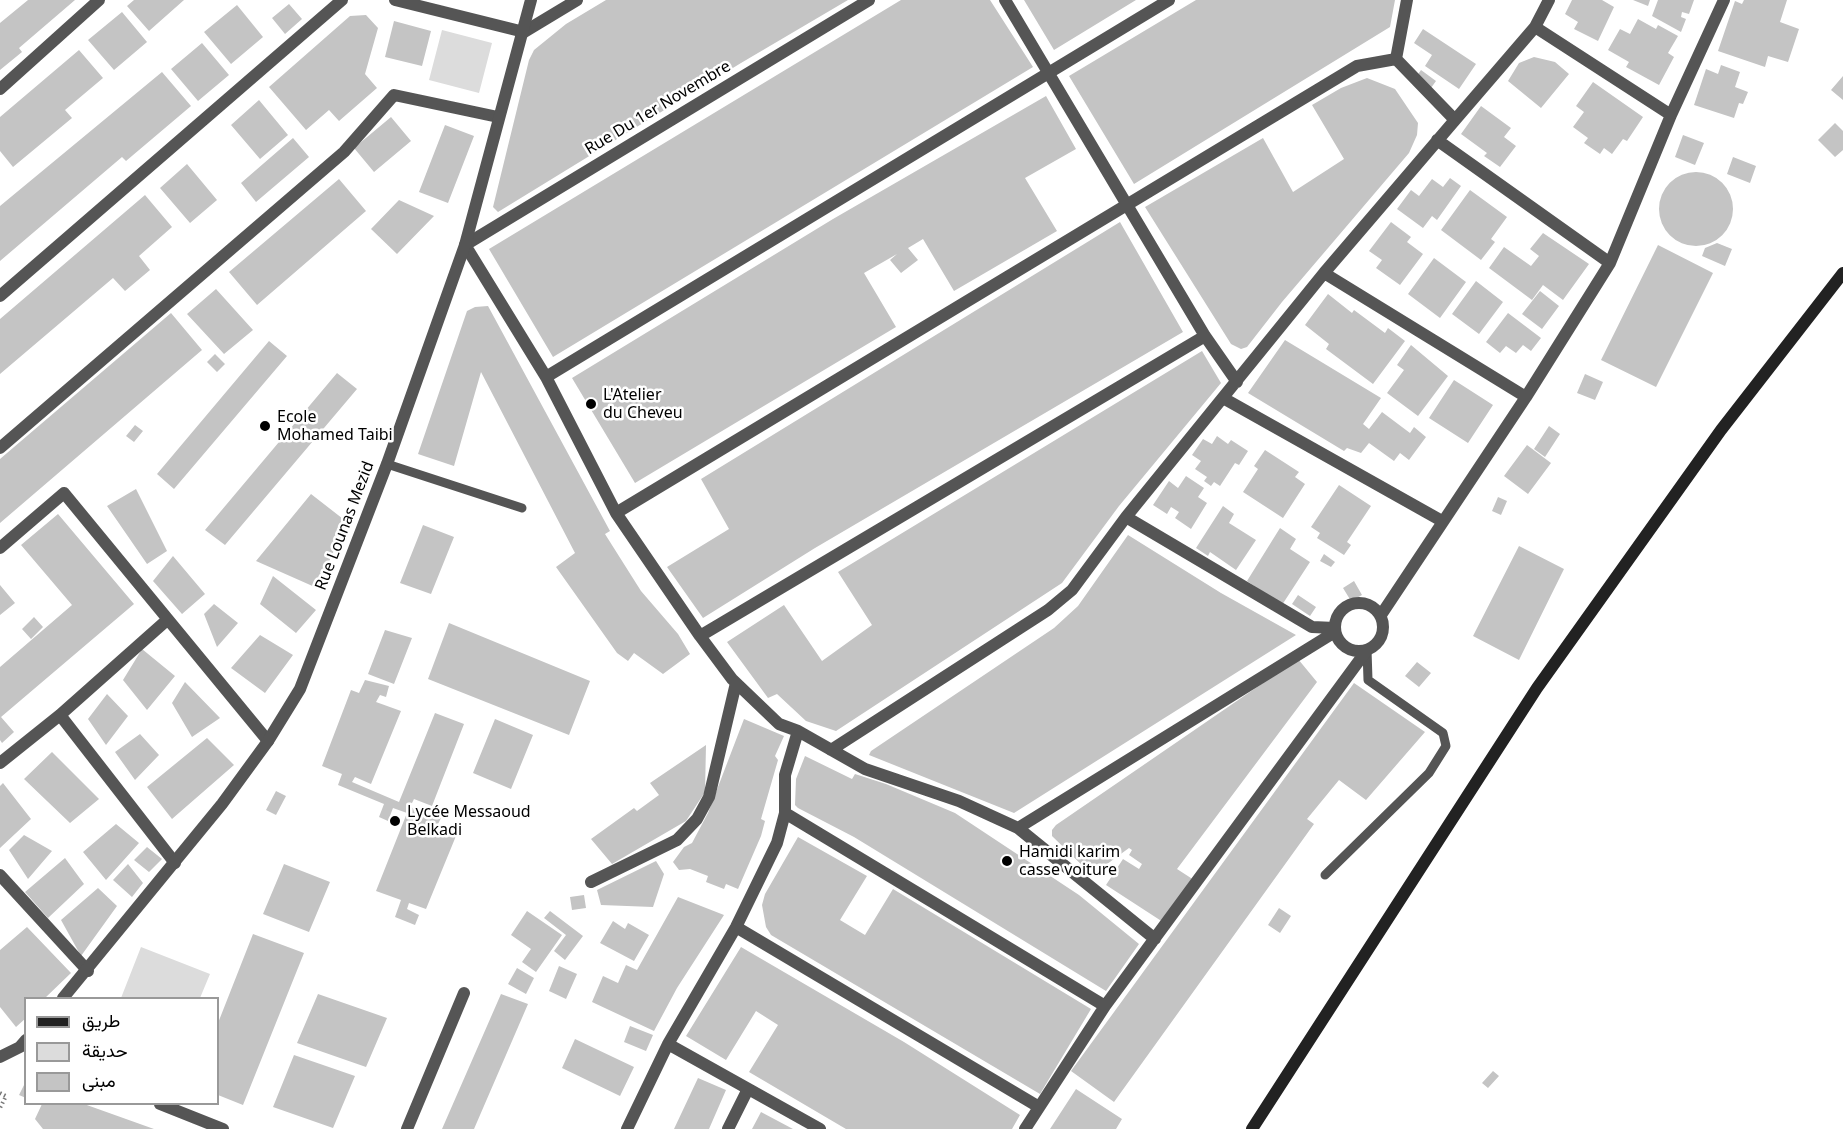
<!DOCTYPE html>
<meta charset="utf-8">
<style>
body{margin:0}
#map{position:relative;width:1843px;height:1129px;overflow:hidden;background:#fff;font-family:"Noto Sans",Vazirmatn,sans-serif}
canvas{display:block}
.legend{position:absolute;left:24px;top:997px;width:195px;height:108px;box-sizing:border-box;background:#fff;border:2px solid #999;margin:0;padding:8px 10px;list-style:none;font-size:18px;color:#000}
.legend li{display:flex;align-items:center;gap:12px;height:30px}
.legend b{width:30px;border:2px solid #999}
</style>
<div id="map">
<canvas width="1843" height="1129"></canvas>
<ul class="legend">
<li><b style="height:8px;background:#222"></b>طريق</li>
<li><b style="height:16px;background:#dcdcdc"></b>حديقة</li>
<li><b style="height:16px;background:#c4c4c4"></b>مبنى</li>
</ul>
</div>
<script>
const context = document.querySelector('canvas').getContext('2d');
context.lineJoin = 'round';
function fillPath(path, color) { context.fillStyle = color; context.fill(path, 'evenodd'); }
const shape = rows => new Path2D(rows.map(r => 'M' + r).join(''));
function trace(path, color, width, dash) { context.strokeStyle = color; context.lineWidth = width; context.lineCap = dash ? 'butt' : 'round'; context.setLineDash(dash || []); context.stroke(path); }
function drawText(font, color, halo, rows, align = 'center') {
  context.font = font + ' "Noto Sans",sans-serif'; context.lineWidth = 5; context.setLineDash([]); context.textBaseline = 'middle'; context.strokeStyle = halo; context.fillStyle = color; for (const [text, x, y, turn = 0] of rows) {
    context.save(); context.translate(x, y); context.rotate((+turn || 0) * Math.PI / 180); context.textAlign = isNaN(turn) ? turn : align; if (halo) context.strokeText(text, 0, 0); context.fillText(text, 0, 0); context.restore();
  }
}
fillPath(shape([
 [442,30,492,43,479,93,429,80],
 [141,947,210,974,200,998,121,998]
]), '#dcdcdc');
fillPath(shape([
 [28,0,75,0,19,48,22,52,0,70,0,23],
 [134,0,184,0,149,31,127,6],
 [606,0,848,0,741,63,498,212,493,207,529,60,534,50,566,24],
 [901,0,990,0,1033,67,553,357,489,249],
 [1024,0,1136,0,1054,50],
 [1196,0,1395,0,1390,27,1134,184,1069,76],
 [1572,0,1602,0,1614,7,1598,41,1574,29,1578,22,1565,14],
 [1633,0,1650,0,1648,6],
 [1658,0,1694,0,1689,14,1682,12,1681,17,1686,19,1681,32,1652,16],
 [1744,0,1787,0,1780,22,1799,29,1788,62,1768,56,1765,67,1718,51,1735,1,1742,4],
 [289,4,302,19,285,34,272,18],
 [237,5,263,37,231,64,204,32],
 [122,12,147,42,114,70,88,40],
 [366,15,378,28,365,74,377,88,339,121,329,110,306,130,269,87,350,16],
 [1638,19,1656,29,1658,25,1678,36,1668,53,1674,57,1659,85,1626,67,1629,62,1608,50,1620,29,1630,34],
 [394,21,431,31,422,66,385,57],
 [1423,29,1476,64,1459,89,1425,66,1432,55,1414,43],
 [202,43,229,75,198,101,171,69],
 [79,50,103,78,65,110,72,118,13,167,0,151,0,117],
 [1534,57,1555,62,1569,74,1541,108,1508,81,1519,63],
 [1721,65,1740,72,1735,87,1748,92,1743,104,1739,103,1734,118,1694,105,1706,69,1718,74],
 [1421,70,1436,81,1431,88,1416,77],
 [162,72,191,106,126,161,122,157,0,261,0,206],
 [1843,76,1843,100,1831,90],
 [1367,78,1395,89,1418,123,1417,135,1409,153,1282,302,1247,347,1241,349,1231,344,1145,207,1263,138,1293,192,1344,159,1312,105,1341,88],
 [1593,82,1643,117,1627,141,1623,139,1612,154,1604,148,1600,154,1584,143,1588,138,1573,127,1584,112,1576,106],
 [1046,96,1076,149,1025,178,1057,231,954,291,923,239,908,248,918,260,901,273,890,260,897,254,864,273,896,327,635,483,572,378,833,219],
 [259,100,288,135,260,159,231,125],
 [1481,106,1511,128,1504,137,1516,146,1500,167,1484,156,1487,153,1461,134],
 [391,117,411,141,374,172,354,148],
 [1835,123,1843,131,1843,150,1835,157,1818,140],
 [445,125,474,136,448,203,419,192],
 [1683,135,1704,143,1695,165,1675,157],
 [293,138,309,157,256,202,241,183],
 [1733,157,1756,166,1750,183,1727,174],
 [187,164,217,200,190,223,160,188],
 '1659 209a37 37 0 1 1 74 0a37 37 0 1 1-74 0Z',
 [1450,178,1461,186,1437,220,1432,216,1423,228,1397,209,1411,190,1419,196,1432,179,1443,187],
 [339,179,366,211,257,305,229,272],
 [1470,190,1507,217,1491,239,1495,242,1481,260,1441,230],
 [145,195,172,227,139,256,150,270,125,291,113,278,0,374,0,319],
 [399,200,434,216,397,254,371,229],
 [1120,222,1183,332,815,548,703,618,667,567,729,529,701,479],
 [1391,222,1411,237,1407,242,1423,254,1400,285,1376,268,1382,260,1369,251],
 [1543,233,1589,264,1563,300,1543,285,1532,300,1489,268,1504,247,1531,266,1539,256,1530,249],
 [1717,243,1732,249,1725,266,1702,256,1705,248],
 [1658,245,1713,273,1656,387,1601,360],
 [1434,258,1466,282,1440,318,1408,294],
 [1476,281,1503,302,1479,334,1452,314],
 [216,289,253,330,224,354,187,314],
 [1540,291,1559,306,1542,329,1522,314],
 [1328,294,1352,313,1354,310,1385,333,1388,328,1405,341,1373,384,1326,349,1329,344,1305,325],
 [488,306,610,531,605,534,641,591,678,634,690,654,663,674,634,653,628,661,617,653,556,567,575,553,481,372,454,466,418,454,467,311,475,307],
 [171,313,202,350,0,523,0,459],
 [1508,313,1541,338,1531,351,1523,345,1516,353,1506,346,1500,353,1486,342],
 [1285,340,1381,398,1363,424,1369,429,1382,412,1410,433,1414,427,1426,437,1409,460,1400,453,1394,461,1369,443,1361,453,1347,448,1344,451,1248,393],
 [269,341,287,356,174,489,157,474],
 [1411,345,1448,376,1418,416,1387,393,1404,370,1397,365],
 [1202,351,1221,383,1119,506,1062,583,836,731,806,721,777,694,768,698,727,642,784,605,822,661,872,625,838,572],
 [215,354,225,364,217,372,207,362],
 [337,373,357,389,225,545,205,530],
 [1585,374,1603,382,1595,400,1577,393],
 [1454,380,1493,405,1468,443,1429,418],
 [135,425,143,431,134,442,126,436],
 [1549,426,1560,434,1545,457,1534,449],
 [1217,436,1228,444,1231,440,1248,451,1239,465,1235,463,1220,486,1214,482,1211,486,1204,481,1207,477,1195,469,1201,461,1192,455,1203,439,1212,444],
 [1527,445,1551,463,1528,494,1504,476],
 [1265,450,1299,472,1295,477,1305,484,1283,518,1243,492,1258,469,1254,466],
 [1186,476,1204,488,1198,497,1207,503,1191,529,1175,518,1179,512,1171,507,1167,514,1153,505,1169,481,1178,488],
 [1339,485,1371,506,1347,542,1351,545,1344,555,1317,538,1320,533,1311,527],
 [136,489,167,551,147,564,107,506],
 [311,494,347,522,317,588,256,561],
 [1498,497,1507,501,1501,515,1492,511],
 [1223,506,1234,514,1229,523,1256,540,1236,570,1210,552,1208,556,1196,548],
 [58,514,134,604,1,717,14,732,2,743,0,740,0,667,72,605,21,545],
 [423,525,454,537,431,594,400,583],
 [1280,528,1296,539,1290,549,1310,562,1282,605,1247,581],
 [1128,535,1221,593,1296,635,1014,813,869,755,871,751,1054,628,1078,606],
 [1519,546,1564,569,1519,660,1473,636],
 [1324,554,1335,562,1331,567,1320,561],
 [173,556,205,594,182,614,153,581],
 [273,576,316,610,296,633,260,604],
 [1354,581,1362,595,1351,601,1343,588],
 [0,585,15,603,0,615],
 [1298,595,1316,607,1310,616,1292,604],
 [214,604,238,623,217,647,204,614],
 [34,617,43,627,31,639,22,629],
 [449,623,590,681,569,735,428,679],
 [385,630,412,638,394,684,368,674],
 [260,635,293,655,265,693,231,668],
 [142,649,175,676,147,710,123,680],
 [1298,659,1317,682,1177,869,1194,880,1166,924,1106,885,1123,859,1139,869,1142,864,1129,855,1132,850,1129,848,1092,875,1052,836,1052,830,1056,825],
 [1417,662,1431,673,1419,687,1405,676],
 [365,680,389,686,386,697,380,695,376,702,401,711,371,784,355,777,352,782,399,802,435,713,464,724,432,806,414,799,410,807,441,818,436,828,456,836,426,909,409,903,407,909,419,915,415,925,395,917,401,900,376,891,407,813,393,808,388,821,379,817,384,804,338,785,342,774,322,766,351,690,359,693],
 [185,682,220,718,192,737,172,703],
 [1354,683,1425,732,1366,800,1339,780,1307,819,1314,824,1114,1102,1071,1071],
 [107,694,128,716,106,745,88,719],
 [495,719,533,735,511,789,473,773],
 [744,719,784,736,775,756,778,760,761,819,765,821,761,836,738,889,726,884,724,889,706,882,708,876,690,869,679,870,673,862,684,847,692,843,708,813],
 [140,734,159,755,135,780,115,752],
 [207,738,234,765,172,819,147,787],
 [706,745,705,792,686,821,612,864,591,839,634,808,637,811,659,795,650,783],
 [52,752,99,799,70,823,24,779],
 [805,756,852,779,855,774,886,784,955,813,1079,895,1139,944,1106,991,854,837,798,808,795,805,796,779],
 [3,783,31,819,0,848,0,786],
 [276,791,286,796,276,815,266,810],
 [116,824,139,843,106,880,83,852],
 [24,835,52,851,28,879,9,850],
 [798,837,867,876,840,920,865,935,893,889,1091,1009,1040,1094,771,935,766,927,762,905,765,894],
 [147,847,162,859,149,872,134,860],
 [65,858,84,884,48,918,25,892],
 [656,861,664,874,653,907,601,905,597,890],
 [128,864,143,883,132,897,113,880],
 [284,864,330,882,309,932,263,914],
 [98,888,117,906,81,956,61,920],
 [584,895,586,908,572,910,570,897],
 [678,897,724,915,677,988,654,1031,592,1002,603,976,618,983,626,965,637,970],
 [1279,908,1291,916,1280,933,1268,925],
 [527,911,562,935,536,972,522,962,531,949,511,935],
 [550,911,583,936,565,960,554,951,566,935,544,918],
 [613,921,625,929,628,923,649,935,634,961,600,943],
 [27,927,71,973,45,998,26,998,26,1018,16,1027,0,1007,0,950],
 [253,934,304,953,243,1105,218,1095,218,1023],
 [741,947,904,1042,1020,1115,1012,1129,846,1129,749,1072,778,1025,756,1011,726,1060,686,1036],
 [559,966,577,974,566,999,549,991],
 [517,968,534,978,526,994,508,984],
 [318,994,387,1018,366,1067,297,1043],
 [501,994,528,1004,474,1129,442,1129],
 [630,1026,653,1035,646,1051,624,1042],
 [575,1039,634,1067,620,1096,562,1068],
 [294,1055,355,1076,333,1128,273,1107],
 [1493,1071,1499,1076,1488,1088,1482,1083],
 [698,1078,726,1090,709,1129,674,1129],
 [26,1081,26,1098,19,1095],
 [1076,1089,1122,1119,1116,1129,1050,1129],
 [42,1104,84,1104,154,1129,43,1129,35,1119],
 [761,1112,793,1129,752,1129]
]), '#c4c4c4');
trace(shape([
 [0,1093,6,1096,0,1108]
]), '#777', 4, [1.5, 3]);
trace(shape([
 [387,464,522,508],
 [1325,875,1429,773,1446,746,1443,733,1368,680,1367,650]
]), '#555', 9);
trace(shape([
 [395,0,524,32,577,0],
 [869,0,465,245,546,377,616,513,700,636,732,679,779,724,798,731,865,769,959,801,1018,828,1335,632],
 [1005,0,1205,336,1237,382],
 [1535,27,1671,115],
 [1396,59,1407,0],
 [0,89,99,0],
 [1455,120,1535,27,1549,0],
 [1437,140,1610,263],
 [1324,273,1526,397],
 [0,296,342,0],
 [546,377,1169,0],
 [1223,398,1442,521],
 [0,448,344,152,394,95,498,117],
 [616,513,1357,66,1396,59,1455,120,1324,273,1126,517,1072,590,1048,610,831,750],
 [1126,517,1312,627,1335,628],
 [0,548,64,493,268,741],
 '1335 627a24 24 0 1 1 48 0a24 24 0 1 1-48 0Z',
 [1381,615,1526,397,1610,263,1671,115,1724,0],
 [700,636,1205,336],
 [60,715,175,863],
 [0,763,60,715,167,620],
 [785,813,1105,1006],
 [1018,828,1155,939],
 [0,875,88,971],
 [591,882,677,840,697,819,709,797,736,683],
 [736,927,1039,1107],
 [668,1044,820,1129],
 [160,1104,223,1129],
 [407,1129,464,993],
 [627,1129,668,1044,736,927,777,843,785,813,785,775,798,731],
 [728,1129,748,1089],
 [1025,1129,1105,1006,1367,650]
]), '#555', 12);
trace(shape([
 [63,998,222,804,268,741,300,689,387,464,465,245,531,0],
 [0,1057,20,1047,26,1040]
]), '#555', 12);
trace(shape([
 [1252,1129,1537,688,1721,430,1843,273]
]), '#222', 12);
for (const [x, y, r, color] of [
 [591,404,6,"#000"],
 [265,426,6,"#000"],
 [395,821,6,"#000"],
 [1007,861,6,"#000"]
]) { const dot = new Path2D(); dot.arc(x, y, r, 0, 2 * Math.PI); context.fillStyle = color; context.fill(dot); trace(dot, '#fff', 2); }
drawText('16px', '#000', '#fff', [
 ["Rue Du 1er Novembre",658,108,-31],
 ["Rue Lounas Mezid",345,526,-69]
]);
drawText('16px', '#000', '#fff', [
 ["L'Atelier",603,395],
 ["du Cheveu",603,413],
 ["Ecole",277,417],
 ["Mohamed Taibi",277,435],
 ["Lycée Messaoud",407,812],
 ["Belkadi",407,830],
 ["Hamidi karim",1019,852],
 ["casse voiture",1019,870]
], 'left');
</script>
